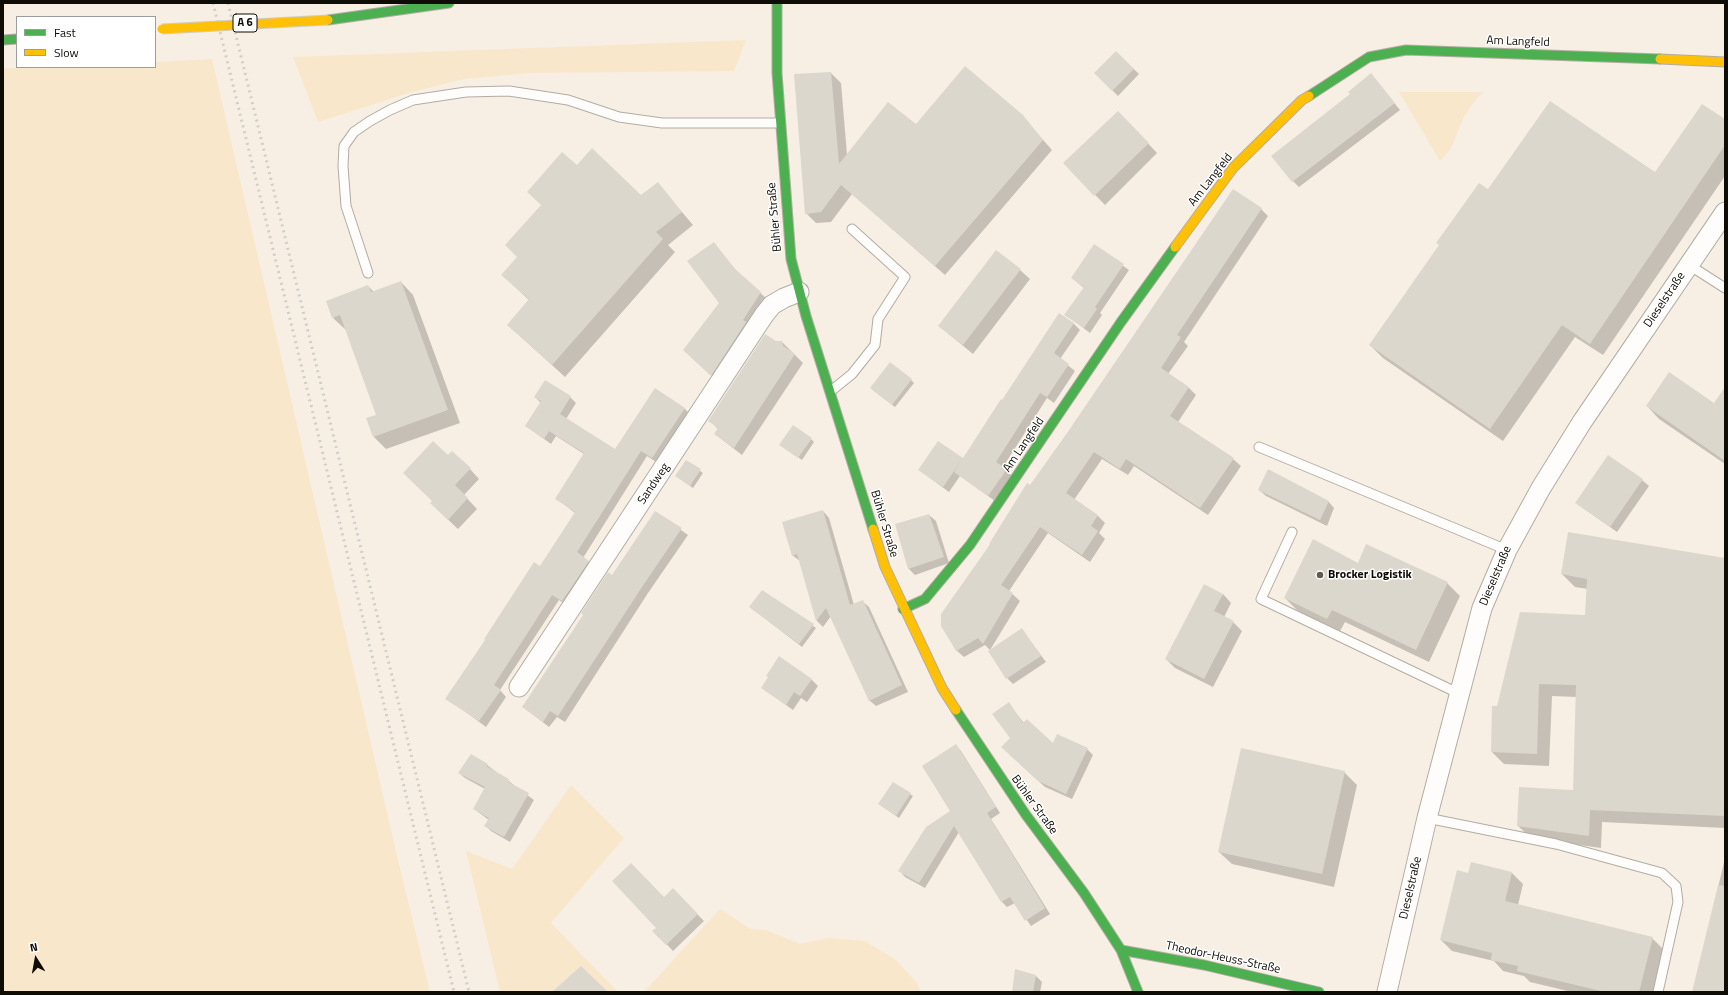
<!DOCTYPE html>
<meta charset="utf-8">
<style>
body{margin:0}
#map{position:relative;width:1728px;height:995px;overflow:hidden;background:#f7efe3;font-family:"Titillium Web",sans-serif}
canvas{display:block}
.frame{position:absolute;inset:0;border:4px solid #0f0b05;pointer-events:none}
.legend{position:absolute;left:16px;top:16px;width:140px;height:52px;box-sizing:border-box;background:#fff;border:1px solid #9f9d9b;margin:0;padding:5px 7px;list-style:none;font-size:12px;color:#0f0b05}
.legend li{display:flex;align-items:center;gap:8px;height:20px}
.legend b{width:20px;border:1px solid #9f9d9b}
.north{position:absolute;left:16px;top:939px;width:40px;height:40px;-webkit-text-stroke:3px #fff;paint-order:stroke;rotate:349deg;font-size:11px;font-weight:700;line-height:16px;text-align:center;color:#0f0b05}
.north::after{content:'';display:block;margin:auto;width:14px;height:18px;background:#0f0b05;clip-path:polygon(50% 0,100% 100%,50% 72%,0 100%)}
</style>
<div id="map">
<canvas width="1728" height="995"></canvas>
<div class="frame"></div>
<ul class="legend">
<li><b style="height:5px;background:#4caf50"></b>Fast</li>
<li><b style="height:5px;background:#ffc107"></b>Slow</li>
</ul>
<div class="north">N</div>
</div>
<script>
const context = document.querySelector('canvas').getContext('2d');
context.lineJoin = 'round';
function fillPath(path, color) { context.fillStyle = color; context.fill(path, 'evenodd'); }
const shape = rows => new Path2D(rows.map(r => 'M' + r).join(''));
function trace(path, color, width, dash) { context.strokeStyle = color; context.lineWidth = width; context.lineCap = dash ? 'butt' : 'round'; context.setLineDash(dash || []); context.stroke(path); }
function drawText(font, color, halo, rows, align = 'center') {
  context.font = font + ' "Titillium Web",sans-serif'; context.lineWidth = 3; context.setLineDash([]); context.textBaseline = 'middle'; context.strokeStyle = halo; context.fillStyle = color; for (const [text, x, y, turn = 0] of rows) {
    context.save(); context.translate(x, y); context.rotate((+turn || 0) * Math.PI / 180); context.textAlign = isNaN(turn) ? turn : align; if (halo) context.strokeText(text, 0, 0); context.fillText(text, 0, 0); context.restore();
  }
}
fillPath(shape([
 [746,40,734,71,531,73,464,79,412,92,318,122,293,57],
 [212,59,398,860,430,992,3,992,3,68,155,67,155,62],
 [1399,92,1483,92,1473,103,1464,117,1450,150,1440,161],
 [571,785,624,838,551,923,618,992,500,992,466,851,512,869],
 [720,909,751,929,766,930,800,944,828,938,865,941,896,960,918,984,920,992,644,992]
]), '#f9e7cc');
fillPath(shape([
 [1116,52,1139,74,1118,96,1095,73],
 [831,73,841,83,847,155,916,125,1022,116,1052,150,945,275,852,194,831,222,816,223,806,213],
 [1371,75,1400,110,1299,187,1293,181,1351,94],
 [1725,121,1725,176,1603,355,1575,337,1503,441,1383,358,1370,345,1488,191,1655,173],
 [1128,122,1157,153,1105,205,1064,163],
 [658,184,693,225,668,245,675,252,565,377,508,325,529,300,502,275,518,257,641,196],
 [1261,209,1268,216,1184,342,1188,346,1168,374,1189,388,1196,395,1178,422,1233,459,1241,466,1208,515,1134,466,1128,475,1102,459,1074,500,1098,516,1105,523,1099,533,1105,539,1090,562,1048,533,1009,591,1020,601,990,650,985,645,964,657,956,650,990,544,1027,484,1030,486],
 [714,243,738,273,767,299,718,381,690,356,720,303],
 [1094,245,1129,270,1100,313,1102,315,1090,333,1066,315,1084,288,1072,278],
 [1020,270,1030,279,973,354,939,326],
 [401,282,413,295,460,423,386,449,374,437,377,415,346,330,333,318,368,286,374,292],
 [1072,322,1080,330,1060,359,1075,371,1054,403,1047,398,1003,467,1012,476,995,501,960,476,949,492,919,470,963,459,1002,401],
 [776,342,782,342,803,363,742,455,715,434,718,429,710,421],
 [911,380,914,383,895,407,874,391],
 [655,389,685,409,691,415,659,464,647,456,583,558,595,567,569,607,559,600,500,690,506,697,486,727,447,698,540,567,575,513,556,498,584,454,556,436,551,444,526,426,541,403,535,397,570,397,576,403,566,419,616,450],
 [1725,389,1725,464,1659,419,1647,406,1714,405],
 [811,439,814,442,802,460,781,445],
 [448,457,470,469,479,479,464,495,477,509,458,529,441,513,433,501],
 [686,461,703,473,693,488,676,476],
 [1642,480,1649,486,1617,532,1576,503],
 [1259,490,1328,501,1334,508,1327,526,1266,496],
 [823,511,829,518,854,605,862,601,869,607,908,692,876,706,869,700,831,616,823,627,817,621,800,561,792,555],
 [656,512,688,535,648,593,565,722,557,717,549,727,523,707],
 [929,515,936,521,949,563,915,575,909,569,896,525],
 [1367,546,1447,583,1460,596,1429,662,1345,622,1340,631,1298,611,1285,598,1359,564],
 [1725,559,1725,828,1602,822,1601,848,1531,838,1518,826,1574,791,1577,697,1552,696,1549,766,1504,764,1492,752,1498,707,1586,616,1588,589,1575,587,1562,574],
 [763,591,816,628,802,647,750,607],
 [1223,594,1231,603,1224,617,1233,622,1242,631,1213,687,1175,668,1166,659],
 [1022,630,1046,662,1013,684,1007,678],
 [811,679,818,686,807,702,801,698,793,710,762,688],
 [1008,703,1024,723,1053,745,1087,749,1093,755,1072,799,1045,787,1008,753,1011,738],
 [956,745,961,751,1000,813,991,819,1050,914,1031,926,1015,903,1007,907,1002,902,959,832,925,888,905,877,900,871,952,812],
 [487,765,534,800,510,842,491,831,485,825,489,820,474,809,485,789,465,778,459,773],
 [1344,772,1357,785,1334,887,1232,864,1219,852],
 [910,794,913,796,899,818,879,804],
 [1725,858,1725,992,1696,992,1694,990],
 [1471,863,1512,873,1523,884,1518,905,1652,938,1664,950,1653,992,1572,992,1530,982,1524,976,1503,971,1494,961,1452,951,1441,940,1469,874],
 [673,890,704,921,673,951,654,931,657,928,664,899],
 [1036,976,1042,982,1040,992,1013,992]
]), '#0003');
fillPath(shape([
 [1116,51,1134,69,1112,91,1094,73],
 [965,66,1023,115,1043,140,935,266,841,185,821,212,805,214,794,74,831,72,839,164,888,102,916,124],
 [1371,73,1395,103,1292,182,1271,156,1350,94,1348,92],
 [1550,101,1655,172,1702,104,1725,119,1725,145,1590,344,1562,325,1490,429,1369,345,1439,245,1436,243,1479,183,1488,189],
 [1118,111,1149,143,1094,196,1063,163],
 [592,148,641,195,658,182,682,212,656,232,663,239,552,365,507,325,529,299,501,275,517,257,505,245,541,205,527,192,562,152,577,165],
 [1233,189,1262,208,1177,335,1181,337,1161,368,1189,387,1170,416,1234,458,1200,508,1126,459,1120,469,1094,452,1066,493,1098,515,1091,526,1098,531,1082,555,1040,527,1001,585,1013,593,983,644,978,638,956,651,941,626,941,614,991,543,989,544,1027,483,1030,485,1067,433],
 [714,242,734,268,761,292,743,320,746,322,711,376,683,350,719,303,687,261],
 [1094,244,1124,264,1095,307,1097,309,1084,328,1064,315,1084,287,1071,278],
 [996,250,1021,269,963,345,938,326],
 [401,281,448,410,373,437,366,418,376,415,340,315,332,318,326,301,368,285,371,292],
 [1059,313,1074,323,1054,353,1069,364,1047,397,1040,393,996,462,1007,469,988,496,954,472,1001,399,1002,400],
 [765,334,776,341,782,341,783,346,795,354,734,448,714,434,718,428,708,421],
 [890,362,912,379,892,405,870,388],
 [1669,372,1714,403,1725,387,1725,461,1646,406],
 [545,380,571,396,560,414,615,449,655,388,685,408,652,458,641,451,577,552,589,561,562,601,552,595,494,685,501,690,479,721,445,699,485,640,484,639,534,562,540,566,575,512,555,499,584,453,549,431,544,439,525,426,541,401,534,397],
 [793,425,812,438,798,458,779,445],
 [433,441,448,455,452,451,471,468,455,485,468,498,448,520,430,503,432,501,403,473],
 [938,441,963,458,943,487,918,470],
 [1608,455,1643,479,1610,527,1575,503],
 [686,460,701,469,690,486,675,476],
 [1268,469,1329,501,1320,520,1258,490],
 [823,510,850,605,863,600,902,685,869,701,826,608,816,621,797,554,792,556,782,522],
 [655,511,682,528,642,587,558,716,550,711,543,722,522,707,583,615,581,613,608,572,612,575],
 [929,514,944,557,908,569,895,524],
 [1568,532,1725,558,1725,816,1590,810,1589,836,1517,826,1519,787,1573,790,1576,685,1539,684,1537,754,1491,752,1492,706,1497,706,1520,612,1585,615,1587,579,1561,574],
 [1313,539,1358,563,1366,544,1448,582,1416,650,1332,610,1327,619,1284,598],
 [1204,584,1223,594,1214,611,1234,621,1204,679,1165,659],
 [762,590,814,624,799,644,749,607],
 [1022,628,1041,656,1006,679,988,651],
 [779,656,812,679,800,696,794,692,786,705,761,688,768,677,766,676],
 [1009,702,1023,723,1027,719,1053,743,1057,734,1088,748,1066,794,1038,781,1001,747,1010,738,992,714],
 [956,744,996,807,987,813,1045,908,1025,921,1010,897,1001,902,954,826,919,883,898,871,926,827,950,811,922,766],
 [1241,748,1345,771,1322,874,1218,852],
 [471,754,488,764,486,766,509,779,508,782,529,793,504,837,484,826,489,818,473,809,485,787,458,773],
 [893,782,911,793,896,816,878,804],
 [1471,862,1512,872,1505,901,1653,937,1639,992,1605,992,1517,971,1518,966,1491,960,1492,953,1440,940,1457,870,1468,873],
 [631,863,664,897,673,888,698,914,666,945,652,931,656,928,612,881],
 [1718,885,1725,886,1725,992,1692,992],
 [581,966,608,992,552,992],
 [1015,969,1036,975,1033,992,1012,992]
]), '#dcd7cd');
const lane = shape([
 [1689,265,1725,288],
 [368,273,346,206,343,166,344,146,354,132,370,121,390,110,413,100,466,92,509,91,568,100,619,117,662,123,780,123],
 [831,391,852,374,875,345,878,319,905,277,852,229],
 [1259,447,1507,550],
 [1292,532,1261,599,1460,694],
 [1427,818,1556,844,1662,873,1676,886,1678,902,1658,992]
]);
const street = shape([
 [519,687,764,315,772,305,784,298,799,292],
 [1387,992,1427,818,1482,608,1507,550,1541,488,1582,422,1725,212]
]);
const fast = shape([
 [777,3,777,73,791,259,806,316,873,529],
 [328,20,449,3],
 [3,40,17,39],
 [1309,96,1369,57,1406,50,1660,59],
 [903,609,925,599,970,545,1121,322,1175,247],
 [956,710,1026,815,1084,893,1121,950,1138,992],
 [1121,950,1204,965,1319,992]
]);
const slow = shape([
 [1660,59,1725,62],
 [1175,247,1233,168,1302,100,1309,96],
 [873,529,885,567,942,688,956,710]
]);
trace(lane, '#b3aca3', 11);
trace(street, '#b3aca3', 21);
trace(fast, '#b3aca3', 11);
trace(slow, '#b3aca3', 11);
trace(lane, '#fefdfb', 9);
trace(street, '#fefdfb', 19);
trace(fast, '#4caf50', 9);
trace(slow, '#ffc107', 9);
trace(shape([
 [213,3,454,992],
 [228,3,469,992]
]), '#d0ceca', 3, [2, 4]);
const slowBridge = shape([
 [162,29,328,20]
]);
trace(slowBridge, '#d1cdc7', 11, []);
trace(slowBridge, '#ffc107', 9);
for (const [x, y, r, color] of [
 [1320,575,4,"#605b53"]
]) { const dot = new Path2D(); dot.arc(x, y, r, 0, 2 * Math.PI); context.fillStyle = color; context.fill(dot); trace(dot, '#fff', 1.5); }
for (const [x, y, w] of [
 [245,23,24]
]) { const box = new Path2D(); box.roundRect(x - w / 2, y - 9, w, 18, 3); context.fillStyle = '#fff'; context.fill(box); trace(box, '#0f0b05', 1); }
drawText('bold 11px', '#0f0b05', null, [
 ["A 6",245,23]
]);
drawText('12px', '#0f0b05', '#fff', [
 ["Am Langfeld",1518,42,2],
 ["Am Langfeld",1211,180,-52],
 ["Bühler Straße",775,217,-95],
 ["Dieselstraße",1665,300,-56],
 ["Am Langfeld",1024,445,-56],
 ["Sandweg",654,484,-56],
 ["Bühler Straße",884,524,73],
 ["Dieselstraße",1496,576,-67],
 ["Bühler Straße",1034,805,54],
 ["Dieselstraße",1411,888,-77],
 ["Theodor-Heuss-Straße",1223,958,12]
]);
drawText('bold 12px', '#0f0b05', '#fff', [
 ["Brocker Logistik",1328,575]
], 'left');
</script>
